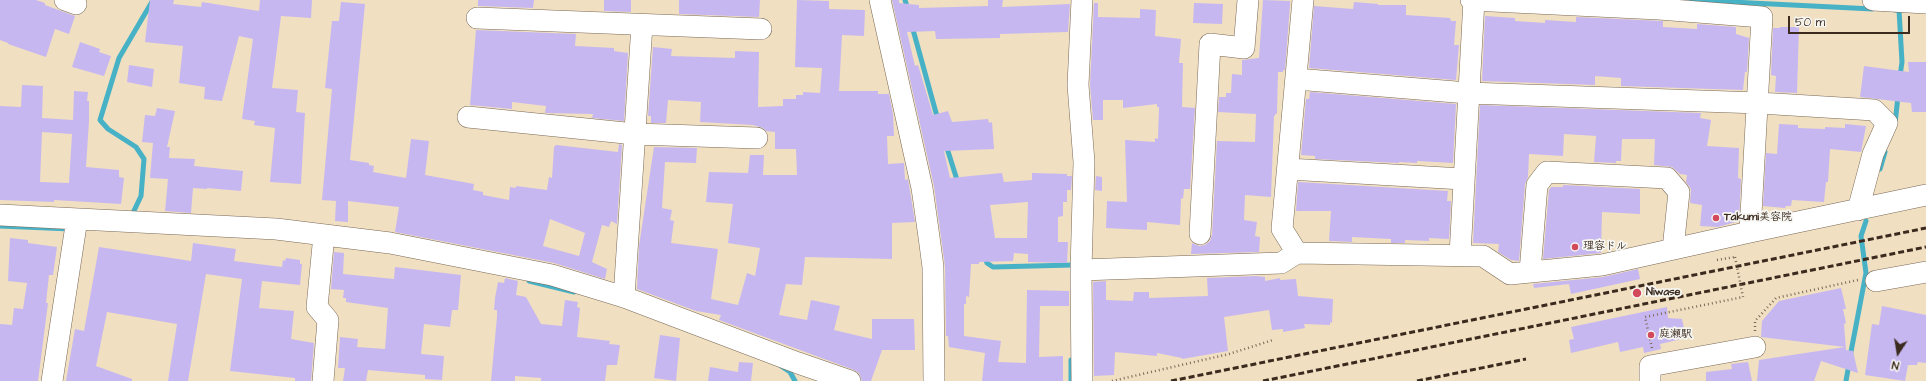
<!DOCTYPE html>
<meta charset="utf-8">
<style>
body{margin:0}
#map{position:relative;width:1926px;height:381px;overflow:hidden;background:#f0dfc1;font-family:"Architects Daughter",sans-serif}
canvas{display:block}
.north{position:absolute;left:1878px;top:333px;width:40px;height:40px;-webkit-text-stroke:3px #f6f6f2;paint-order:stroke;rotate:192deg;font-size:11px;font-weight:700;line-height:16px;text-align:center;color:#3b2a1e}
.north::after{content:'';display:block;margin:auto;width:14px;height:18px;background:#3b2a1e;clip-path:polygon(50% 0,100% 100%,50% 72%,0 100%)}
.scale{position:absolute;left:1788px;top:16px;width:122px;height:18px;box-sizing:border-box;border:2px solid #3b2a1e;border-top:0;padding-left:5px;font-size:12px;line-height:14px;white-space:nowrap;color:#3b2a1e;-webkit-text-stroke:3px #f6f6f2;paint-order:stroke}
</style>
<div id="map">
<canvas width="1926" height="381"></canvas>
<div class="north">N</div>
<div class="scale">50 m</div>
</div>
<script>
const context = document.querySelector('canvas').getContext('2d');
context.lineJoin = 'round';
const shape = rows => new Path2D(rows.map(r => 'M' + r).join(''));
function trace(path, color, width, dash) { context.strokeStyle = color; context.lineWidth = width; context.lineCap = dash ? 'butt' : 'round'; context.setLineDash(dash || []); context.stroke(path); }
function fillPath(path, color) { context.fillStyle = color; context.fill(path, 'evenodd'); }
function drawText(font, color, halo, rows, align = 'center') {
  context.font = font + ' "Architects Daughter","Klee One",sans-serif'; context.lineWidth = 3.5; context.setLineDash([]); context.textBaseline = 'middle'; context.strokeStyle = halo; context.fillStyle = color; for (const [text, x, y, turn = 0] of rows) {
    context.save(); context.translate(x, y); context.rotate((+turn || 0) * Math.PI / 180); context.textAlign = isNaN(turn) ? turn : align; if (halo) context.strokeText(text, 0, 0); context.fillText(text, 0, 0); context.restore();
  }
}
trace(shape([
 [905,0,908,10],
 [1691,0,1873,9],
 [1895,10,1899,10,1902,62,1900,76],
 [912,26,938,120],
 [1895,124,1898,96],
 [946,145,958,183],
 [1880,169,1885,152],
 [131,217,141,196,144,159,136,147,108,129,100,120,119,58,153,0],
 [0,226,71,229],
 [985,256,987,263,993,267,1073,265],
 [529,281,574,292],
 [1850,357,1866,273,1861,236,1866,221],
 [781,366,790,372,795,381],
 [1071,381,1071,360],
 [1846,381,1849,364]
]), '#47b1c6', 5);
fillPath(shape([
 [0,0,36,0,45,3,45,5,75,16,69,34,55,29,46,57,8,44,8,43,0,40],
 [150,0,174,0,173,4,201,7,202,2,259,11,260,0,312,0,311,18,281,16,272,88,298,90,296,112,305,113,301,184,270,182,275,128,254,125,255,121,242,119,253,39,239,36,222,101,204,99,205,87,179,83,183,46,145,42],
 [478,0,534,0,533,8,478,6],
 [604,0,631,0,631,12,604,11],
 [679,0,760,0,759,17,679,14],
 [797,0,829,1,829,9,865,10,864,36,842,35,839,91,878,91,878,94,889,94,893,114,894,136,887,136,888,164,904,163,905,180,908,179,915,222,892,223,892,259,805,257,802,285,786,284,779,315,807,320,811,300,840,306,834,330,872,339,872,319,914,319,915,350,882,350,871,381,862,381,859,373,854,370,719,320,721,315,696,311,637,289,639,246,654,147,697,148,696,163,665,162,662,208,672,210,670,220,674,221,671,243,718,249,711,299,738,305,747,273,755,276,760,248,728,243,733,204,706,202,709,172,748,173,750,155,764,155,763,175,797,175,796,149,775,149,775,132,766,131,763,128,753,125,700,122,701,102,668,100,666,123,651,123,651,116,648,116,653,47,672,49,671,56,735,58,735,51,759,52,758,107,783,106,783,99,796,99,796,95,803,95,803,92,820,93,822,68,795,67],
 [892,0,899,0,899,3,919,5,919,8,988,6,988,0,1003,0,1002,7,1070,4,1068,32,1000,34,1000,38,936,39,935,31,907,32,915,66,918,65,933,115,948,111,952,122,988,119,989,123,992,122,994,149,944,151,950,178,1002,173,1004,182,1032,180,1032,173,1067,174,1067,176,1072,176,1071,190,1067,190,1067,202,1063,202,1063,216,1058,217,1058,242,1068,242,1067,263,1028,262,1028,254,1014,253,1013,261,979,262,979,264,971,264,969,297,966,296,966,304,964,304,964,336,1001,341,998,362,1026,363,1027,290,1069,291,1069,306,1040,306,1039,357,1063,356,1063,381,982,381,985,353,949,347,948,336,946,336,945,266,934,186],
 [1028,202,1027,238,995,238,990,205],
 [1263,0,1290,1,1290,5,1285,70,1283,70,1283,72,1278,72,1277,113,1274,116,1271,197,1245,195,1244,220,1257,222,1255,236,1260,237,1259,252,1191,254,1192,243,1199,246,1205,245,1210,241,1212,235,1217,141,1255,142,1256,114,1218,112,1219,97,1226,97,1226,93,1231,93,1232,74,1242,75,1242,60,1259,58],
 [341,2,365,4,350,160,369,163,369,165,374,166,373,172,406,178,411,139,429,141,425,175,474,184,473,190,483,192,483,195,509,200,510,187,516,188,516,186,547,190,549,177,552,178,554,147,556,145,618,152,619,144,622,145,617,224,611,221,609,227,602,225,592,262,607,269,605,279,554,263,395,232,399,207,348,201,348,222,335,221,336,201,322,200,332,89,325,88,332,21,339,21],
 [550,219,585,233,579,256,543,246],
 [1354,2,1378,4,1378,5,1406,5,1406,15,1450,18,1451,21,1456,21,1454,45,1459,45,1456,80,1309,68,1314,6,1353,9],
 [1094,3,1098,3,1098,17,1140,18,1140,9,1156,10,1155,36,1181,39,1179,63,1183,63,1182,107,1195,108,1190,189,1184,189,1183,199,1181,198,1180,225,1147,222,1147,230,1106,228,1107,201,1127,202,1125,140,1155,142,1155,138,1158,139,1159,107,1157,107,1157,104,1123,108,1123,100,1103,100,1103,120,1093,120,1090,85],
 [1194,3,1223,4,1222,24,1193,23],
 [1485,16,1515,18,1515,21,1545,23,1545,20,1576,22,1576,17,1663,21,1663,27,1697,29,1697,24,1736,27,1736,34,1749,38,1747,72,1745,72,1743,90,1621,86,1621,78,1595,76,1595,85,1482,81],
 [1780,27,1799,27,1797,93,1775,92,1776,76,1771,75,1773,28,1780,28],
 [476,30,576,34,575,46,614,48,614,51,628,53,624,121,592,118,593,114,545,113,546,106,512,102,512,109,470,105],
 [80,42,100,49,99,52,111,56,104,76,72,67],
 [1908,62,1926,62,1926,112,1912,112,1911,103,1860,97,1864,66,1909,72],
 [129,65,154,69,152,87,127,82],
 [22,85,43,86,42,118,73,120,74,91,88,92,87,101,89,101,89,121,86,167,119,170,119,177,124,178,121,204,54,200,54,202,0,200,0,106,21,107],
 [42,132,72,134,69,183,40,182],
 [1310,92,1456,104,1453,163,1417,161,1417,163,1399,162,1399,163,1315,159,1315,156,1301,155,1306,99,1309,99],
 [1480,105,1701,113,1700,118,1711,120,1707,146,1739,148,1738,178,1741,179,1739,221,1718,227,1700,226,1702,205,1690,203,1691,189,1686,182,1687,175,1680,174,1672,167,1654,165,1655,139,1622,139,1621,161,1616,161,1616,163,1594,162,1596,136,1564,134,1563,156,1529,154,1528,177,1525,184,1519,261,1511,260,1498,252,1499,244,1473,243],
 [157,108,175,111,167,147,170,147,169,158,195,159,194,166,243,171,241,191,207,188,207,189,193,188,191,213,165,211,168,179,150,178,153,143,142,142,145,115,155,116],
 [1779,124,1798,125,1798,128,1825,129,1825,127,1845,128,1845,124,1866,126,1861,152,1830,149,1828,182,1826,182,1824,202,1792,200,1791,206,1786,206,1785,208,1763,206,1766,153,1777,154],
 [1096,176,1102,177,1102,191,1095,190],
 [1298,182,1448,191,1447,201,1451,201,1449,239,1429,238,1429,241,1405,240,1405,243,1391,243,1391,239,1352,237,1352,242,1329,241,1331,211,1296,211],
 [1563,185,1640,189,1640,214,1602,212,1601,253,1543,259,1549,190,1551,187,1563,187],
 [10,238,28,240,28,243,57,247,53,275,49,275,46,303,48,303,38,381,0,381,0,324,12,325,14,308,23,309,27,283,8,281],
 [193,243,236,249,234,261,282,267,283,260,285,261,286,258,300,260,300,264,302,264,300,285,262,281,259,308,294,311,291,339,314,343,311,381,295,381,295,378,230,371,242,279,206,274,188,381,168,381,177,324,107,312,96,366,132,379,132,381,66,381,75,329,84,331,99,247,191,261],
 [334,252,344,253,343,274,394,279,395,267,461,275,458,310,452,310,450,327,424,324,421,354,444,356,442,380,425,379,425,375,368,370,366,381,343,381,345,368,338,368,340,337,358,339,357,347,385,349,388,308,346,302,346,298,343,298,344,290,331,289],
 [1638,269,1640,279,1571,294,1569,284,1534,288,1533,284,1603,277],
 [1256,276,1265,277,1265,281,1280,278,1280,280,1296,279,1298,296,1333,299,1332,323,1330,322,1330,325,1304,324,1305,328,1283,332,1283,329,1272,330,1269,310,1224,317,1228,351,1182,359,1182,358,1157,353,1157,356,1115,352,1114,375,1094,376,1093,282,1106,281,1106,300,1133,301,1134,292,1149,292,1149,298,1208,296,1207,278],
 [505,278,518,281,516,295,526,297,541,324,562,326,565,300,578,302,577,307,580,308,577,337,610,341,609,344,620,345,617,365,607,365,605,381,541,381,541,378,515,376,515,381,491,381,497,317,497,310,494,310,495,298,498,282,504,283],
 [1841,288,1846,309,1843,309,1846,323,1844,324,1846,350,1853,351,1858,373,1821,361,1814,381,1757,381,1759,360,1845,347,1761,337,1762,321,1779,301],
 [1882,306,1926,315,1926,363,1918,362,1917,365,1908,365,1905,381,1865,375,1872,324,1879,325],
 [1667,307,1668,318,1682,319,1686,338,1660,344,1661,349,1644,353,1643,347,1620,352,1618,342,1571,353,1569,340,1574,339,1571,327],
 [660,335,680,338,676,381,654,378],
 [739,362,753,363,751,381,708,381,710,367,738,372],
 [1748,362,1752,381,1706,381,1706,372,1732,369,1731,364]
]), '#c7b7f1');
const minor = shape([
 [65,0,76,4],
 [880,0,922,188,929,237,933,267,934,381],
 [1303,0,1282,229,1297,253,1483,256,1510,274,1602,265,1750,232,1926,195],
 [1471,0,1659,9,1762,17,1750,232],
 [1873,0,1926,3],
 [477,18,761,29],
 [1296,79,1468,93,1759,103,1874,110,1887,123,1873,154,1858,210],
 [468,117,635,134,757,138],
 [1288,169,1463,179],
 [0,215,276,229,390,243,552,275,624,297,798,363,850,381],
 [1200,234,1210,44,1244,48,1248,0],
 [1460,255,1474,0],
 [1081,270,1281,263,1297,253],
 [1530,272,1537,185,1547,172,1667,178,1679,192,1673,249],
 [1876,281,1926,272],
 [624,297,642,25],
 [52,381,77,219],
 [323,381,328,320,317,307,324,235],
 [1082,381,1081,270,1084,162,1078,85,1082,0],
 [1650,381,1650,366,1755,347]
]);
trace(minor, '#7a6957', 22);
trace(shape([
 [1717,260,1735,257],
 [1755,331,1755,321,1776,298,1858,280],
 [1652,348,1645,317,1743,297],
 [1112,381,1229,354,1273,340]
]), '#7a6957', 2.5, [1, 3]);
trace(minor, '#fff', 21);
trace(shape([
 [1171,381,1926,228],
 [1263,381,1926,247],
 [1417,381,1526,359]
]), '#3b2a1e', 3, [6, 3]);
trace(shape([
 [1735,257,1743,297]
]), '#7a6957', 2.5, [1, 3]);
for (const [x, y, r, color] of [
 [1716,218,4,"#d1495b"],
 [1575,247,4,"#d1495b"],
 [1637,293,5,"#d1495b"],
 [1651,335,4,"#d1495b"]
]) { const dot = new Path2D(); dot.arc(x, y, r, 0, 2 * Math.PI); context.fillStyle = color; context.fill(dot); trace(dot, '#f6f6f2', 1.5); }
drawText('bold 11px', '#3b2a1e', '#f6f6f2', [
 ["Takumi美容院",1724,218],
 ["理容ドル",1583,247],
 ["Niwase",1646,293],
 ["庭瀬駅",1659,335]
], 'left');
</script>
